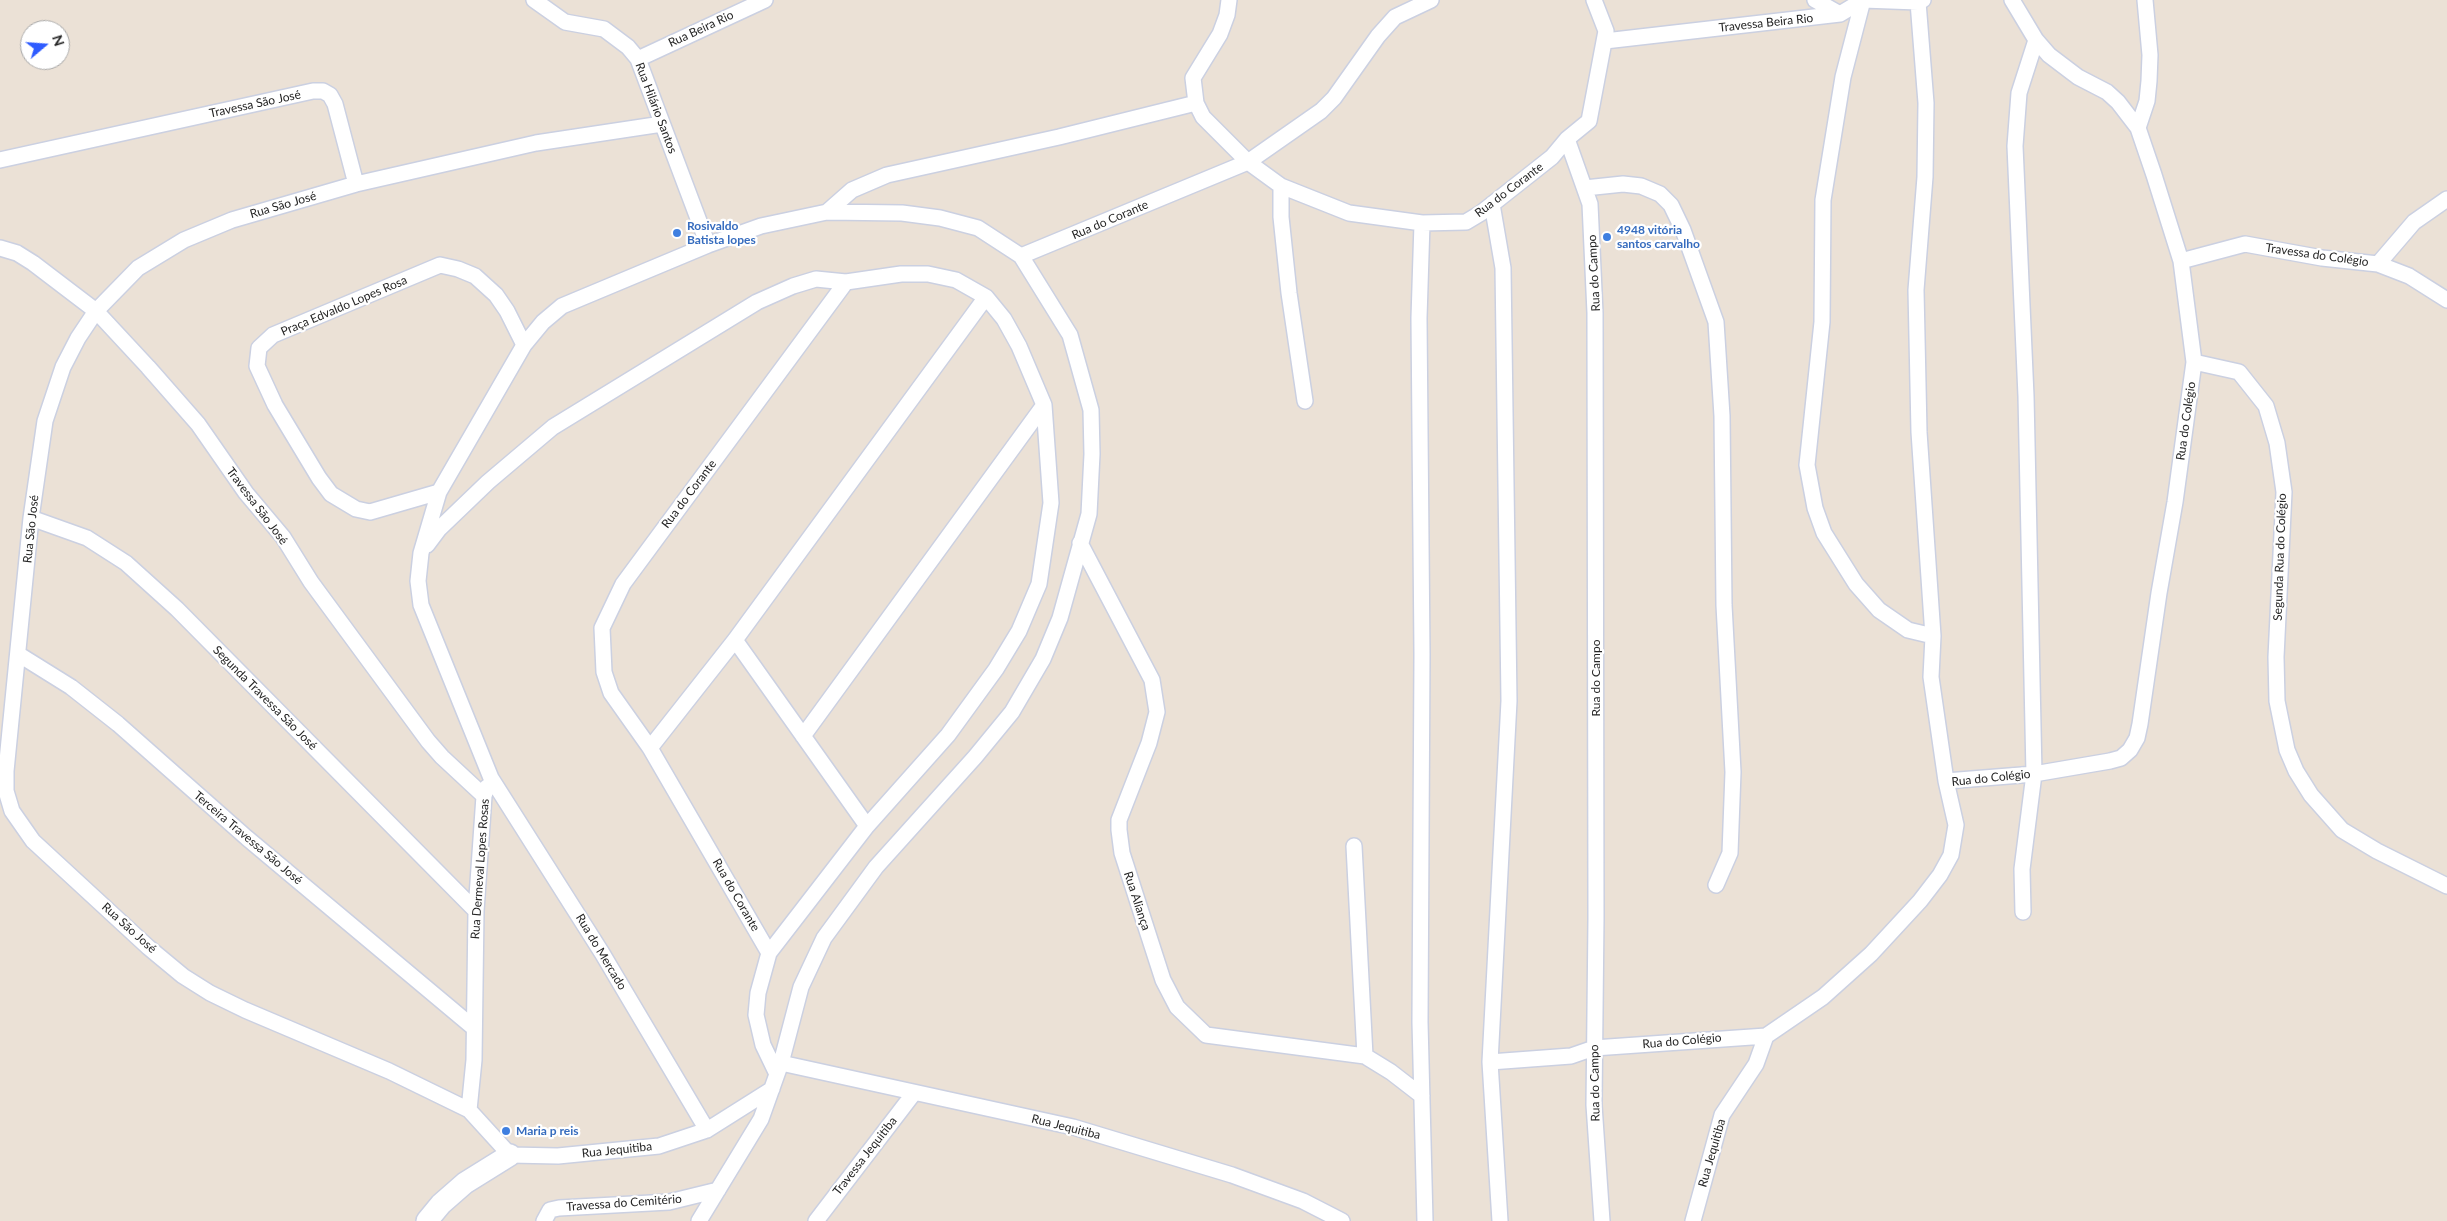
<!DOCTYPE html>
<meta charset="utf-8">
<style>
body{margin:0}
#map{position:relative;width:2447px;height:1221px;overflow:hidden;background:#ebe1d6;font-family:Lato,sans-serif}
canvas{display:block}
.north{position:absolute;left:20px;top:20px;width:50px;height:50px;box-sizing:border-box;background:#fff;border:1px solid #a8a8a8;border-radius:50%;rotate:72deg;font-size:14px;font-weight:700;line-height:20px;text-align:center;color:#262626}
.north::after{content:'';display:block;margin:auto;width:18px;height:22px;background:#2f5cff;clip-path:polygon(50% 0,100% 100%,50% 72%,0 100%)}
</style>
<div id="map">
<canvas width="2447" height="1221"></canvas>
<div class="north">N</div>
</div>
<script>
const context = document.querySelector('canvas').getContext('2d');
context.lineJoin = 'round';
const shape = rows => new Path2D(rows.map(r => 'M' + r).join(''));
function trace(path, color, width, dash) { context.strokeStyle = color; context.lineWidth = width; context.lineCap = dash ? 'butt' : 'round'; context.setLineDash(dash || []); context.stroke(path); }
function drawText(font, color, halo, rows, align = 'center') {
  context.font = font + ' Lato,sans-serif'; context.lineWidth = 4.5; context.setLineDash([]); context.textBaseline = 'middle'; context.strokeStyle = halo; context.fillStyle = color; for (const [text, x, y, turn = 0] of rows) {
    context.save(); context.translate(x, y); context.rotate((+turn || 0) * Math.PI / 180); context.textAlign = isNaN(turn) ? turn : align; if (halo) context.strokeText(text, 0, 0); context.fillText(text, 0, 0); context.restore();
  }
}
const street = shape([
 [534,0,565,22,604,29,628,47,638,59,708,245],
 [1229,0,1227,15,1220,34,1193,78,1196,103,1203,117,1248,162,1281,186,1349,213,1422,223,1466,222,1481,213,1552,157,1567,139,1589,121,1606,31,1594,0],
 [1815,0,1840,14],
 [1863,0,1843,77,1823,200,1822,322,1807,465,1815,508,1824,533,1856,584,1879,610,1908,630,1933,636],
 [2012,0,2036,40,2049,55,2078,77,2107,92,2118,102,2138,128,2154,175,2181,261,2194,362,2239,372,2266,406,2277,443,2284,492,2276,657,2277,701,2287,750,2296,771,2311,795,2342,830,2377,851,2447,886],
 [1918,2,1926,103,1925,177,1916,290,1919,432,1933,636,1931,677,1946,781],
 [1605,41,1840,14,1863,0,1918,2,1923,0],
 [638,59,765,0],
 [662,124,536,143,356,184,232,220,184,240,138,268,96,311,78,338,63,367,45,421,31,518,6,771,6,791,12,811,33,841,148,947,183,976,210,993,245,1010,389,1071,469,1110,510,1155,558,1156,659,1146,707,1130,772,1089],
 [2138,128,2147,101,2149,81,2150,55,2145,0],
 [1567,139,1590,204,1595,313,1596,918,1594,1105,1602,1221],
 [0,160,313,91,323,91,330,95,335,104,356,184],
 [1281,186,1281,217,1289,293,1305,401],
 [1585,188,1623,184,1641,186,1660,194,1671,205,1683,230,1716,322,1722,416,1724,605,1733,772,1730,853,1716,885],
 [1492,204,1503,268,1509,701,1490,1062,1500,1221],
 [827,212,852,190,887,175,1059,137,1196,103],
 [1422,223,1419,318,1422,654,1420,1022,1425,1221],
 [0,248,17,253,33,263,96,311,148,367,198,424,246,493,283,537,311,582,428,741,442,757,484,796],
 [1021,256,1248,162,1321,111,1334,98,1378,36,1395,17,1431,0],
 [2181,261,2245,244,2322,258,2378,264,2409,276,2447,300],
 [2378,264,2414,222,2447,199],
 [439,492,370,512,356,509,331,494,319,478,275,405,257,366,259,348,273,335,440,265,458,269,475,276,496,295,507,311,524,345],
 [31,518,87,538,126,563,177,609,476,911],
 [1080,543,1152,680,1157,712,1149,743,1119,820,1119,830,1122,853,1163,980,1177,1007,1206,1035,1365,1056,1391,1072,1422,1096],
 [427,545,439,529,488,482,553,427,757,302,793,286,816,279,846,282,901,274,928,274,956,280,986,297,1004,319,1019,346,1044,405,1051,503,1039,584,1019,631,996,669,948,735,867,826,769,953,758,993,756,1015,763,1045,776,1072],
 [735,640,867,826],
 [18,654,71,687,118,724,247,838,474,1028],
 [803,736,1044,405],
 [650,748,735,640,986,297],
 [1354,846,1365,1056],
 [2023,912,2022,869,2034,774,2026,396,2015,146,2019,93,2036,40],
 [769,953,650,748,611,693,604,672,602,628,623,584,846,282],
 [1490,1062,1571,1056,1594,1048,1766,1036,1823,997,1871,954,1920,901,1940,875,1951,855,1956,825,1946,781,2034,774,2110,761,2121,758,2130,750,2137,738,2140,724,2159,593,2175,502,2194,362],
 [781,1063,1073,1127,1232,1175,1303,1201,1342,1221],
 [469,1110,474,1060,476,911,484,796,487,787],
 [544,1221,550,1210,559,1208,669,1202,718,1190],
 [699,1221,761,1119,781,1063,801,987,824,938,876,867,975,757,1012,712,1043,659,1060,618,1089,514,1092,454,1091,410,1070,335,1021,256,978,228,940,218,902,213,827,212,761,226,708,245,562,306,543,322,524,345,439,492,421,553,418,581,421,605,491,778,602,953,707,1130],
 [816,1221,914,1093],
 [1693,1221,1722,1115,1756,1064,1766,1036]
]);
const secondary = shape([
 [427,1221,441,1204,465,1183,510,1155]
]);
trace(street, '#cbd0e1', 18);
trace(secondary, '#cbd0e1', 24);
trace(street, '#fff', 15);
trace(secondary, '#fff', 21);
for (const [x, y, r, color] of [
 [677,233,5,"#3f7fe0"],
 [1607,237,5,"#3f7fe0"],
 [506,1131,5,"#3f7fe0"]
]) { const dot = new Path2D(); dot.arc(x, y, r, 0, 2 * Math.PI); context.fillStyle = color; context.fill(dot); trace(dot, '#fff', 2); }
drawText('12px', '#262626', '#fff', [
 ["Travessa Beira Rio",1766,23,-6],
 ["Rua Beira Rio",701,29,-25],
 ["Travessa São José",255,104,-12],
 ["Rua Hilário Santos",656,108,69],
 ["Rua do Corante",1509,190,-37],
 ["Rua São José",283,205,-16],
 ["Rua do Corante",1110,220,-23],
 ["Travessa do Colégio",2317,255,8],
 ["Rua do Campo",1594,273,-93],
 ["Praça Edvaldo Lopes Rosa",344,306,-23],
 ["Rua do Colégio",2186,421,-82],
 ["Rua do Corante",689,494,-53],
 ["Travessa São José",257,506,53],
 ["Rua São José",31,529,-84],
 ["Segunda Rua do Colégio",2280,557,-88],
 ["Rua do Campo",1596,678,-90],
 ["Segunda Travessa São José",265,698,45],
 ["Rua do Colégio",1991,778,-6],
 ["Terceira Travessa São José",248,838,40],
 ["Rua Dermeval Lopes Rosas",480,869,-86],
 ["Rua do Corante",736,895,60],
 ["Rua Aliança",1137,901,72],
 ["Rua São José",129,928,42],
 ["Rua do Mercado",601,952,59],
 ["Rua do Colégio",1682,1041,-5],
 ["Rua do Campo",1595,1083,-91],
 ["Rua Jequitiba",1066,1127,14],
 ["Rua Jequitiba",617,1150,-6],
 ["Rua Jequitiba",1712,1153,-74],
 ["Travessa Jequitiba",865,1156,-52],
 ["Travessa do Cemitério",624,1203,-4]
]);
drawText('bold 12px', '#366cbe', '#fff', [
 ["Rosivaldo",687,226],
 ["Batista lopes",687,240],
 ["4948 vitória",1617,230],
 ["santos carvalho",1617,244],
 ["Maria p reis",516,1131]
], 'left');
</script>
